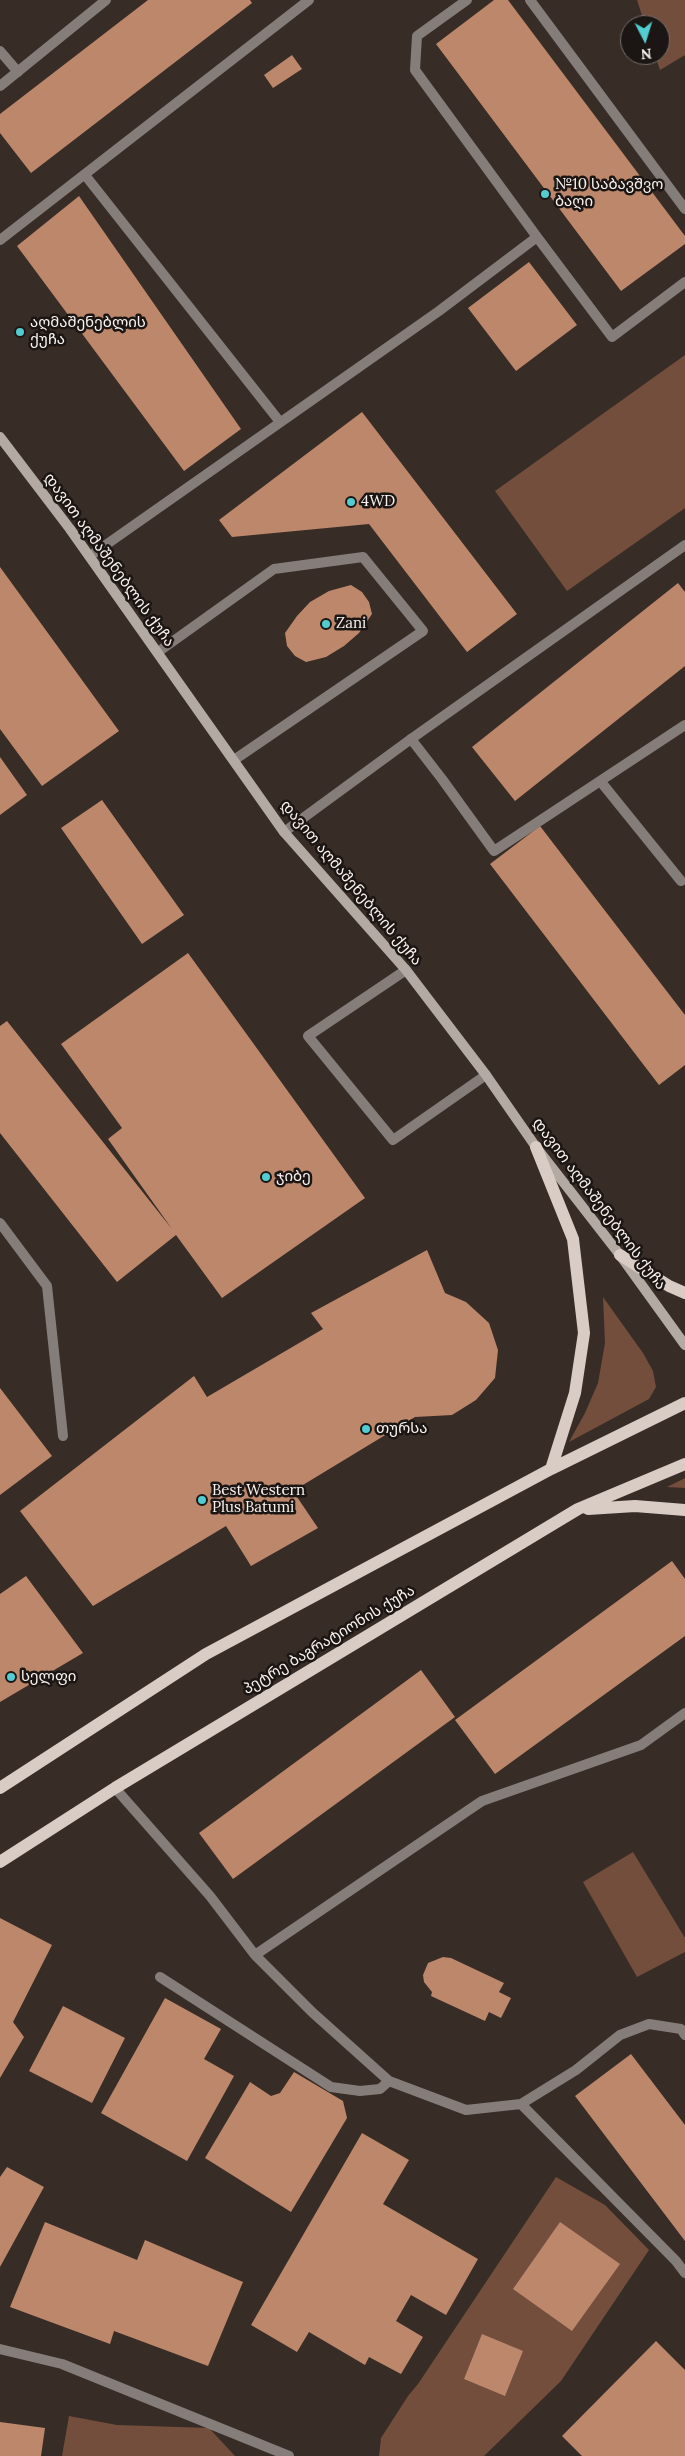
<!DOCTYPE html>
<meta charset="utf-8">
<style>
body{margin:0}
#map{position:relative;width:685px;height:2456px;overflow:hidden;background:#382c26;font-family:Lora,serif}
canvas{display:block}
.north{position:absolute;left:620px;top:15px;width:50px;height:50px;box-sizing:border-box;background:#1b1613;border:1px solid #756e6b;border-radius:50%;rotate:175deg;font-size:14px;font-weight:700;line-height:20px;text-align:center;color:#fbf3ef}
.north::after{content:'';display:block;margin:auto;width:18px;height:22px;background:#52ccd0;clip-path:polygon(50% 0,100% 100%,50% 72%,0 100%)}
</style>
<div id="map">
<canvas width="685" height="2456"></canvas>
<div class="north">N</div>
</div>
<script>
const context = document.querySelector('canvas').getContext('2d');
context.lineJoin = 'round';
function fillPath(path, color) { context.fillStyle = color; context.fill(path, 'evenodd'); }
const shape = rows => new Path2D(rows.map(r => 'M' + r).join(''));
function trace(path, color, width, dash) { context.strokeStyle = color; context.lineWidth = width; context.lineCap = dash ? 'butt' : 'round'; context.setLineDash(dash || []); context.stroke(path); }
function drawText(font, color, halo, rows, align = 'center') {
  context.font = font + ' Lora,"Noto Sans Georgian",serif'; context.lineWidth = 5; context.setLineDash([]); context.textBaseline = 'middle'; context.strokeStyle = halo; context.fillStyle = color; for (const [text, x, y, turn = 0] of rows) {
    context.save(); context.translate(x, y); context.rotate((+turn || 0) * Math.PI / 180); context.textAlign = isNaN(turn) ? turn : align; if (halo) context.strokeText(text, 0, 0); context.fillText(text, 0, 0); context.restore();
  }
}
fillPath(shape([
 [637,0,685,0,685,55,660,70,655,55,660,55,660,25,645,25],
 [685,355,685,508,567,591,495,491],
 [603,1297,643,1353,653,1371,656,1387,649,1399,569,1442,585,1413,598,1383,605,1343],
 [685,1478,685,1488,667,1487],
 [633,1852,685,1938,685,1952,637,1977,583,1882],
 [556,2177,605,2205,649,2250,561,2381,484,2456,379,2456,381,2438,408,2396,418,2384],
 [69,2416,117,2425,209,2428,235,2456,62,2456]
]), '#734e3c');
fillPath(shape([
 [148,0,250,0,252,3,31,173,0,133,0,114],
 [494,0,508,0,685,236,685,244,621,291,436,44],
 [292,55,302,69,273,88,264,75],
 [79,196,241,429,184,471,17,246],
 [529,262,577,325,516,371,468,308],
 [362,412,517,614,467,652,369,524,232,537,219,520],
 [0,567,119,731,42,786,0,729],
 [678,583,685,592,685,666,515,801,472,747],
 [351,585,362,592,369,602,372,614,359,633,344,646,326,657,306,662,295,656,287,646,285,633,297,616,310,602,329,591],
 [0,757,27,795,0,815],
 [102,800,184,915,142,944,61,828],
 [540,826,685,1015,685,1065,659,1085,490,864],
 [188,953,365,1198,222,1298,176,1235,117,1282,0,1133,0,1026,7,1021,172,1229,108,1139,122,1128,61,1044],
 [427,1250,445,1293,466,1302,489,1323,498,1350,495,1378,476,1400,452,1415,415,1417,293,1491,318,1528,251,1566,226,1526,93,1606,20,1511,194,1376,207,1397,323,1329,311,1313],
 [0,1388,52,1456,0,1495],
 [672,1561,685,1579,685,1636,495,1774,455,1720],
 [26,1576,83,1653,0,1702,0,1594],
 [421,1670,455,1717,233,1879,199,1833],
 [0,1918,52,1945,13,2022,24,2037,0,2078],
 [443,1957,451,1958,504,1983,499,1992,511,1998,501,2018,489,2012,485,2021,431,1996,432,1992,424,1982,423,1975,428,1963],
 [165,1998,221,2029,204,2059,234,2076,187,2161,101,2113],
 [63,2006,125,2038,92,2103,29,2071],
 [631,2054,685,2125,685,2241,575,2096],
 [294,2072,343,2101,347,2118,291,2212,205,2158,250,2082,271,2096,280,2093],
 [362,2133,409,2160,383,2204,478,2259,446,2315,411,2295,396,2321,423,2337,401,2374,369,2357,365,2365,309,2332,297,2352,251,2325],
 [7,2167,44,2187,0,2267,0,2177],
 [45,2222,137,2260,145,2240,243,2282,208,2366,114,2331,110,2344,10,2307],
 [560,2222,620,2264,572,2331,513,2289],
 [482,2334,523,2351,505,2396,464,2379],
 [656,2341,685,2370,685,2456,582,2456,562,2436],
 [0,2422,45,2428,41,2456,0,2456]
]), '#bd876c');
trace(shape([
 [467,0,417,36,415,70,537,237,612,337,685,282],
 [530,0,685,209],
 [0,51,18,72],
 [0,86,106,0],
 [85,175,280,422],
 [0,240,309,0],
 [90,556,439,311,537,237],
 [158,652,274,569,363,557,423,631,234,760],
 [411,739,442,779,494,851,685,725],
 [601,782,681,881],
 [406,970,308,1036,393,1140,486,1075],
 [0,1223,47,1286,63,1436],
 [115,1788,210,1896,255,1955,312,2012,389,2081,466,2110,521,2104,576,2070,620,2035,649,2024,681,2029,685,2035],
 [255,1955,482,1801,641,1745,685,1713],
 [160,1977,331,2087,360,2091,380,2089,389,2081],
 [521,2104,676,2261,685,2273]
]), '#847d7a', 10);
trace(shape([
 [284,832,411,739,685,545],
 [0,2349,62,2364,289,2456]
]), '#847d7a', 10);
trace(shape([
 [0,437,70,529,284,832,406,970,486,1075,536,1147,620,1255,685,1345]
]), '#b4aaa4', 10);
trace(shape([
 [536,1147,573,1239,584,1333,575,1393,551,1469],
 [620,1255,669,1286,685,1293],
 [588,1509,635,1506,685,1510],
 [0,1788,206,1654,551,1469,685,1403],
 [0,1862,115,1788,578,1509,685,1464]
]), '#d9ccc5', 12);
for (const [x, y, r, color] of [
 [545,194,5,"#52ccd0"],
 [20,332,5,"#52ccd0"],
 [351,502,5,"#52ccd0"],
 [326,624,5,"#52ccd0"],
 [266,1177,5,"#52ccd0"],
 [366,1429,5,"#52ccd0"],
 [202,1500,5,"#52ccd0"],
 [11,1677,5,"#52ccd0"]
]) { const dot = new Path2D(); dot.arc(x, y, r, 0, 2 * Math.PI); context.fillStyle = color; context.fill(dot); trace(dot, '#1b1613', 2); }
drawText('15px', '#fbf3ef', '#1b1613', [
 ["№10 საბავშვო",555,185],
 ["ბაღი",555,202],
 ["აღმაშენებლის",30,323],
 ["ქუჩა",30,340],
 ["4WD",361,502],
 ["Zani",336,624],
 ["ჯიბე",276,1177],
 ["თურსა",376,1429],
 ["Best Western",212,1491],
 ["Plus Batumi",212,1508],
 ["სელფი",21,1677]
], 'left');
drawText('15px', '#fbf3ef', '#1b1613', [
 ["დავით აღმაშენებლის ქუჩა",109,560,54],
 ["დავით აღმაშენებლის ქუჩა",351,883,50],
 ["დავით აღმაშენებლის ქუჩა",599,1204,53],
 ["პეტრე ბაგრატიონის ქუჩა",329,1640,-31]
]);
</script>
